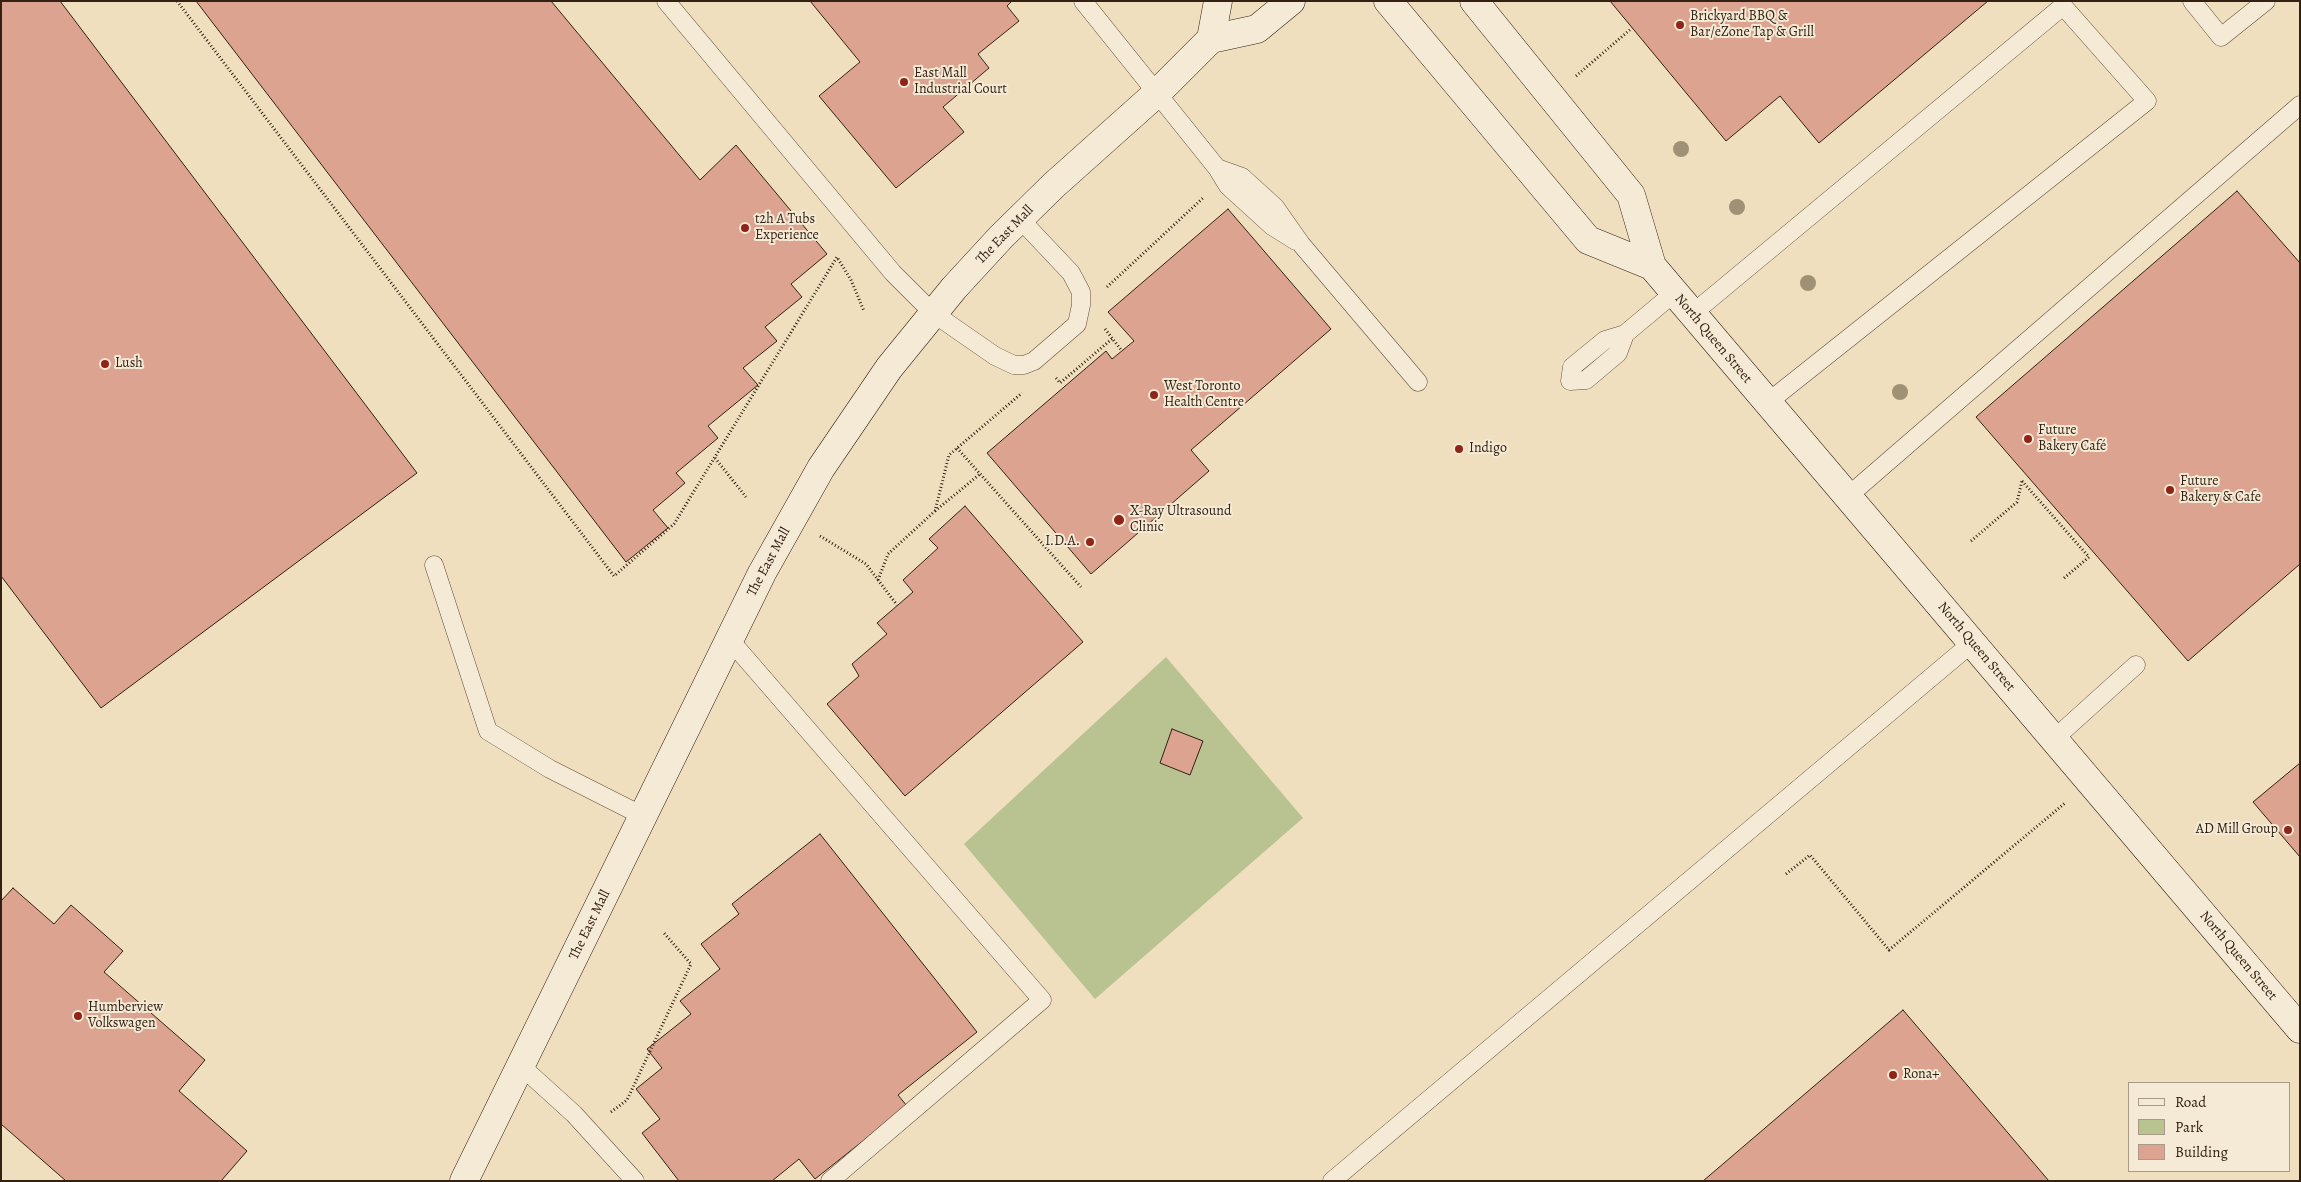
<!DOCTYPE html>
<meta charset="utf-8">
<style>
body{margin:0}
#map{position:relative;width:2301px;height:1182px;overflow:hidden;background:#efdfbe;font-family:Alegreya,serif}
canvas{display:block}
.frame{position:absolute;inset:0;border:2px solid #332113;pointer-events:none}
.legend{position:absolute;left:2128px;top:1082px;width:162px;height:90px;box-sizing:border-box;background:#f5ead5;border:1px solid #a79a87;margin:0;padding:6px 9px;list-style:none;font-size:15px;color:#332113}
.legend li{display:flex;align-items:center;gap:10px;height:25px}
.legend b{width:25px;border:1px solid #a79a87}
</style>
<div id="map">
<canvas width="2301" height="1182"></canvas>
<div class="frame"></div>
<ul class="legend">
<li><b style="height:6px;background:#f5ead5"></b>Road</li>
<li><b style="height:14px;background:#b9c291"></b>Park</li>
<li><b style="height:14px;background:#dba390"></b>Building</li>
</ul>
</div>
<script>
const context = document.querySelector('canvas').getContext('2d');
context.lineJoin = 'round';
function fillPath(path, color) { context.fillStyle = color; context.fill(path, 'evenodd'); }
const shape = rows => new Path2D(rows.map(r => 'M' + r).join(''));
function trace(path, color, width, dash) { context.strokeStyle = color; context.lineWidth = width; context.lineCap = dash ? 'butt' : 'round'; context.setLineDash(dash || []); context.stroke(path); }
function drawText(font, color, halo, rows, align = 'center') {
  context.font = font + ' Alegreya,serif'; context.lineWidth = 4; context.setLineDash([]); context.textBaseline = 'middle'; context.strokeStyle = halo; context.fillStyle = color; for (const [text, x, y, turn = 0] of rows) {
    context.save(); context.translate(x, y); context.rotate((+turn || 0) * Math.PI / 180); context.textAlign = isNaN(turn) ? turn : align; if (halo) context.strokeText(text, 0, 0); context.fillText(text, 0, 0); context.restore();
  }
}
fillPath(shape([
 [1166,657,1303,818,1095,999,964,844]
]), '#b9c291');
const building = shape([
 [1,1,60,1,417,473,101,708,1,576,1,1],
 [196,1,551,1,700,180,736,145,827,254,791,284,802,297,765,327,777,341,743,368,758,385,708,426,718,438,676,473,685,483,653,510,668,528,626,562,196,1],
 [810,1,1012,1,1007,6,1019,21,978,54,989,68,943,107,964,132,896,188,819,96,860,62,810,1],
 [1610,1,1988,1,1819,143,1780,96,1726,141,1610,1],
 [2237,191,2300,263,2300,564,2188,661,1976,417,2237,191],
 [1228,209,1331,329,1191,450,1209,471,1091,574,987,453,1106,351,1112,359,1134,341,1108,312,1228,209],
 [965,506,1083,642,905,796,827,704,859,676,852,664,887,634,877,623,913,592,903,580,938,548,929,539,965,506],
 [1172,729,1203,741,1190,775,1160,763,1172,729],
 [2300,763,2300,857,2253,802,2300,763],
 [820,834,977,1032,898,1095,907,1106,815,1179,799,1159,772,1181,679,1181,642,1133,660,1119,636,1089,662,1068,647,1049,691,1014,680,1001,720,969,701,944,739,914,732,904,820,834],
 [13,888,54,924,71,905,123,951,104,972,205,1060,179,1091,247,1151,221,1181,66,1181,1,1124,1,901,13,888],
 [1903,1010,2049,1181,1703,1181,1751,1140,1903,1010]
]);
fillPath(building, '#dba390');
trace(building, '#332113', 1);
const lane = shape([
 [666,1,893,273,933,313,995,356,1014,365,1024,365,1034,361,1077,324,1081,305,1081,292,1071,273,1020,219],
 [1083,1,1217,168,1242,177,1275,207,1301,244,1418,382],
 [2192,1,2221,37,2266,1],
 [1217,168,1228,186,1272,226,1296,241],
 [1692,314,2063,6,2147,101,1767,403],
 [1625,334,1618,353,1586,380,1570,381,1572,367,1605,340,1625,334],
 [1625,334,1674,293],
 [1847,497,2300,105],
 [434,565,488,731,550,769,643,816],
 [729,639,1042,1000,830,1181],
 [2054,739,2136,665],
 [521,1066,574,1114,635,1181],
 [1332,1181,1972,643]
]);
const secondary = shape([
 [1388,1,1588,240,1652,266],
 [1474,1,1631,195,1652,266,2300,1029],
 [1211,39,1218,1],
 [464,1181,762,573,821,468,889,368,954,288,1001,237,1054,185,1157,93,1211,39,1257,29,1291,1]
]);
trace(lane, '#62503e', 19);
trace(secondary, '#332113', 29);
trace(shape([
 [177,1,614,576,674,524,837,257,851,280,864,311],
 [1576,76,1632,28],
 [1107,287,1203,198],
 [1105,329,1122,351],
 [1056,378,1060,383,1113,338],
 [957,448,1081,587],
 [715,458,746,497],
 [2022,481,2089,557,2063,579],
 [935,511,980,474],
 [820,536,866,564,897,605],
 [1971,541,2017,502,2022,481],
 [878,580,888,554,935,511,949,455,1022,393],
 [1786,874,1810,855,1889,950,2065,803],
 [611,1112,627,1100,691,964,664,933]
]), '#332113', 3, [1, 2.5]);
trace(lane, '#f5ead5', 18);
trace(secondary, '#f5ead5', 28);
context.fillStyle = '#9e9175';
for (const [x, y] of [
 [1681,149],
 [1737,207],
 [1808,283],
 [1900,392]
]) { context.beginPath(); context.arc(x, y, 8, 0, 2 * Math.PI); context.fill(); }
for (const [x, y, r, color] of [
 [1680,25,5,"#8f2418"],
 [904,82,5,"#8f2418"],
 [745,228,5,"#8f2418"],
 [105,364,5,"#8f2418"],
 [1154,395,5,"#8f2418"],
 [2028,439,5,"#8f2418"],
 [1459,449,5,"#8f2418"],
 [2170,490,5,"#8f2418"],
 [1119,520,6,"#8f2418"],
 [1090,542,5,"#8f2418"],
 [2288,830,5,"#8f2418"],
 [78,1016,5,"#8f2418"],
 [1893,1075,5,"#8f2418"]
]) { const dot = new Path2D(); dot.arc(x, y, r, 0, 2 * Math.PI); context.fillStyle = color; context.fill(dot); trace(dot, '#f5ead5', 2); }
drawText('14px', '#332113', '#f5ead5', [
 ["Brickyard BBQ &",1690,17],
 ["Bar/eZone Tap & Grill",1690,33],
 ["East Mall",914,74],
 ["Industrial Court",914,90],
 ["t2h A Tubs",755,220],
 ["Experience",755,236],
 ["Lush",115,364],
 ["West Toronto",1164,387],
 ["Health Centre",1164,403],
 ["Future",2038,431],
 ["Bakery Café",2038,447],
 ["Indigo",1469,449],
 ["Future",2180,482],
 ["Bakery & Cafe",2180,498],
 ["X-Ray Ultrasound",1130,512],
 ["Clinic",1130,528],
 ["I.D.A.",1080,542,"right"],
 ["AD Mill Group",2278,830,"right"],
 ["Humberview",88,1008],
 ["Volkswagen",88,1024],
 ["Rona+",1903,1075]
], 'left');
drawText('14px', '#332113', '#f5ead5', [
 ["The East Mall",1005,235,-46],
 ["North Queen Street",1713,339,50],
 ["The East Mall",769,562,-62],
 ["North Queen Street",1976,647,50],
 ["The East Mall",590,925,-64],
 ["North Queen Street",2238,956,50]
]);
</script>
